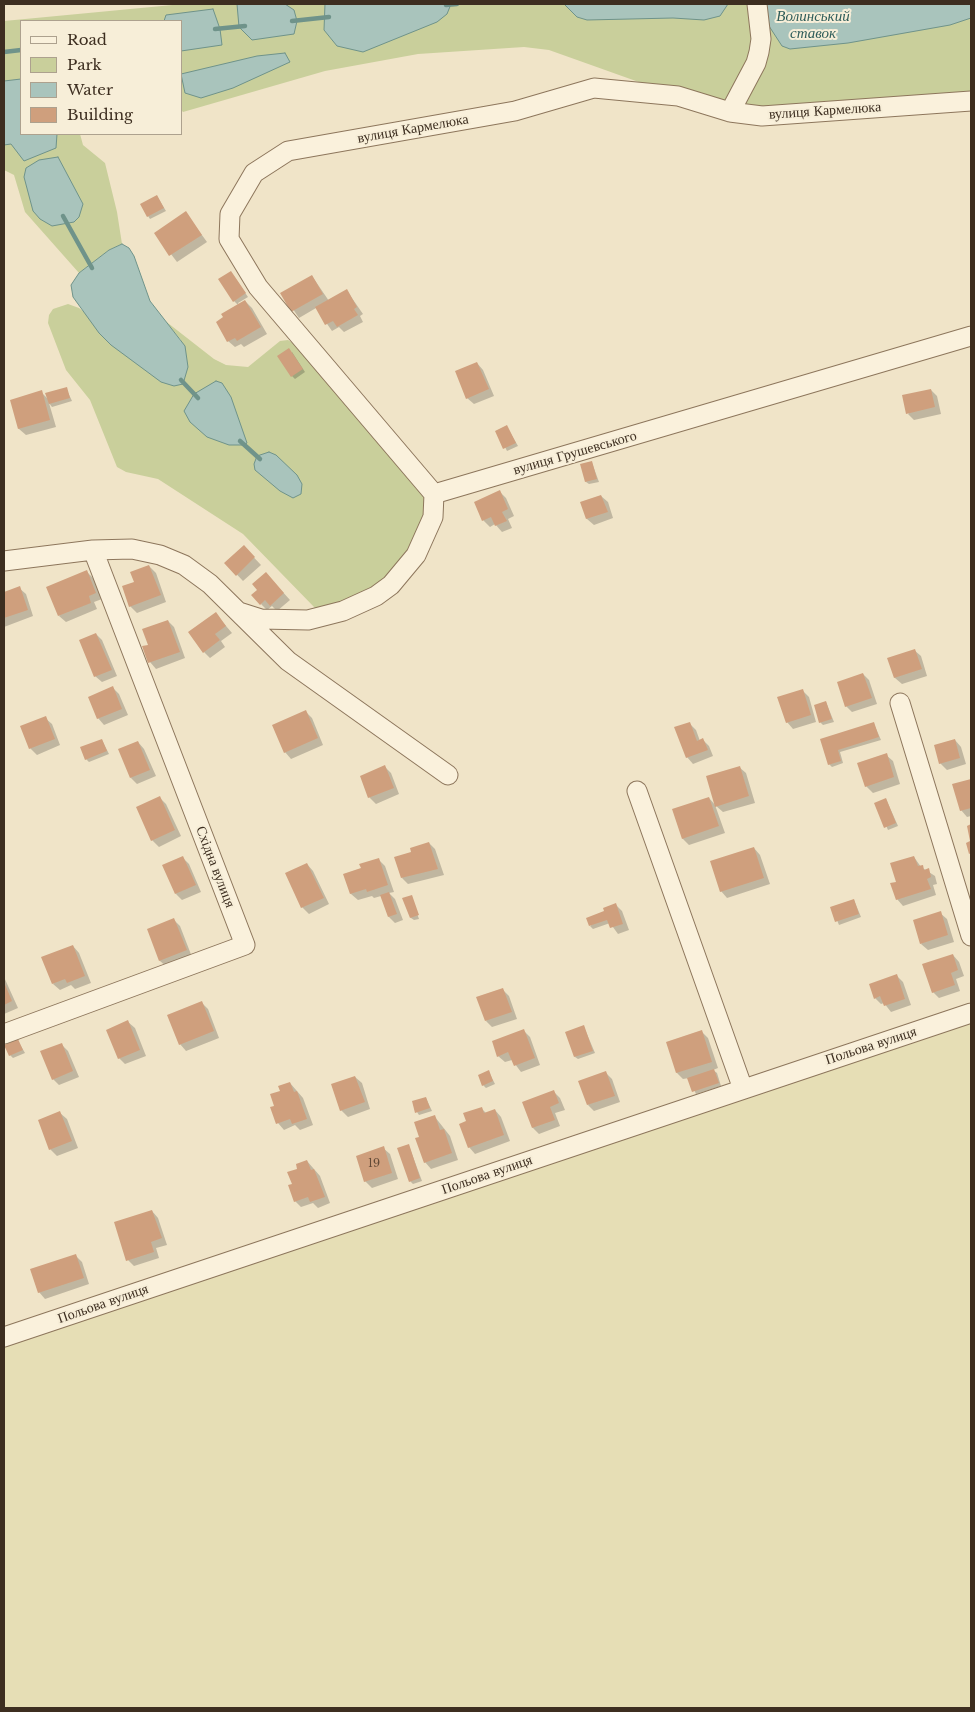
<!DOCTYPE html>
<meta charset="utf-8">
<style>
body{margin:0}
#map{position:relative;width:975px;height:1712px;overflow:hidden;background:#f0e4c8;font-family:"Libre Baskerville",serif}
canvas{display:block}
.frame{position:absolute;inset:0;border:5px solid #3d2e20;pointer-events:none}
.legend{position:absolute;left:20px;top:20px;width:162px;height:115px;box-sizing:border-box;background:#f7eed8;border:1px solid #ada18e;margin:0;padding:6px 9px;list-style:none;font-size:15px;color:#3d2e20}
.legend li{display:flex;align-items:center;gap:10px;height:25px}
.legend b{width:25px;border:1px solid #ada18e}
</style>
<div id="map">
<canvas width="975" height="1712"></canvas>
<div class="frame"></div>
<ul class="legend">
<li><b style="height:6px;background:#faf1dc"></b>Road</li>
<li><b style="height:14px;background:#c9cf9b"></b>Park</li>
<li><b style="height:14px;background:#a9c4bc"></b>Water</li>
<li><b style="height:14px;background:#cf9f7d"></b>Building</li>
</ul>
</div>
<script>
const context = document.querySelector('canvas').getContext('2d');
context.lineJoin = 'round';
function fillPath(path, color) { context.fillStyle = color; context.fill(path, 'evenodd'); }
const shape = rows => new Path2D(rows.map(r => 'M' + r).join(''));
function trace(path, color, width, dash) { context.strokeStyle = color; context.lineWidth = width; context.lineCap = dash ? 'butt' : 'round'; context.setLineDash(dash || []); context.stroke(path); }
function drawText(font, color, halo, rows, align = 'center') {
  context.font = font + ' "Libre Baskerville",serif'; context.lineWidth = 4; context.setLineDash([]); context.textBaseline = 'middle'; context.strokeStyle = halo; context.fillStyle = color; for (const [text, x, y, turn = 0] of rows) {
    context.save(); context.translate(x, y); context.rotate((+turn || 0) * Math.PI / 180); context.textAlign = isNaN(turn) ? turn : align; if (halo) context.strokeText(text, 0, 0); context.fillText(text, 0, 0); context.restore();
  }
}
fillPath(shape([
 [971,1013,971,1708,4,1708,4,1337]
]), '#e6deb5');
fillPath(shape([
 [183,4,971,4,971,101,762,116,678,96,549,50,524,47,418,54,325,71,183,112,181,110,181,21,21,21,21,134,80,134,83,145,105,163,117,212,122,244,109,250,79,273,25,212,14,175,4,170,4,21],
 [68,304,79,308,161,374,181,340,164,320,214,359,226,365,248,367,280,341,288,340,322,362,434,494,404,572,329,616,315,608,243,534,158,479,126,472,117,467,90,400,66,370,48,323,49,315,53,309]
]), '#c9cf9b');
const water = shape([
 [237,4,285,4,294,10,297,21,294,34,252,40,239,27,237,4],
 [325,4,451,4,447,14,437,22,363,52,337,46,324,30,325,4],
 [564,4,728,4,720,16,704,20,673,18,587,20,577,17,564,4],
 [766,4,971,4,971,18,950,25,848,43,790,49,782,46,769,26,766,4],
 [213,9,220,29,222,45,181,51,181,21,164,21,166,15,213,9],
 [285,53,290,62,233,88,201,98,185,93,181,74,257,56,285,53],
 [21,79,21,134,57,134,56,148,24,161,11,144,4,145,4,81,21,79],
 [58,157,83,204,79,217,74,222,52,226,40,219,33,211,24,177,26,168,39,160,58,157],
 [122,244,129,248,134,256,150,301,185,346,188,367,183,384,174,386,161,382,111,345,99,333,73,297,71,285,79,273,109,250,122,244],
 [216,381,222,383,231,397,247,443,244,445,229,445,207,437,190,422,184,411,194,394,216,381],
 [269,452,276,455,297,475,302,484,301,494,293,498,280,491,255,470,254,464,257,456,269,452]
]);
fillPath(water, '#a9c4bc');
trace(water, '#6f938a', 1);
fillPath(shape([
 [157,196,166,211,150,219,148,216],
 [186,213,207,242,177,262,155,233],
 [231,272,248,297,238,303,239,305,245,301,252,308,267,334,244,347,241,344,235,347,228,341,225,318,238,305,234,301],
 [312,276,329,301,347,291,363,314,360,316,363,322,344,332,339,327,332,331,316,308,299,318,282,293],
 [292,352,305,372,295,379,292,376],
 [477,363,483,370,494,396,474,404,467,398],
 [66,388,72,401,52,407,49,403,56,427,26,435,19,429,11,401,41,392,48,399],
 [931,390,937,396,941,414,914,420,908,414],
 [507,427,518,446,507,451,497,431],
 [592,463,599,482,589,484,586,482],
 [500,492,506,498,514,516,508,519,512,528,502,532,495,524,490,527,483,520],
 [601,496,608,502,613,518,594,525,587,519,582,503],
 [244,547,261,565,243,581,226,563],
 [149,566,156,573,166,602,137,613,130,606,136,582],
 [87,572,93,578,102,599,94,602,97,609,66,622,59,616],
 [272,580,290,600,277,611,272,606,267,610,261,604],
 [19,588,26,594,33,616,4,627,4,593],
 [215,613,232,633,221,641,225,647,210,658,204,652],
 [168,621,174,627,185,658,156,669,150,662,144,647,150,645],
 [96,634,102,640,117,676,102,682,95,676],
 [914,650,921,656,927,676,902,684,895,678,889,659],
 [863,674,869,680,877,704,852,712,846,706],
 [113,688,119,694,128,715,104,725,98,718],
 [802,690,809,697,816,722,793,729,787,722],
 [826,702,834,722,823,725,820,722],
 [306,712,312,718,323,745,291,759,285,752],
 [45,718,52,724,60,745,37,755,30,748],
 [689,723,696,730,700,741,703,740,709,746,713,756,693,764,687,757],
 [874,724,881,740,840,752,843,763,832,767,829,764,822,740],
 [102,740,109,754,89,762,86,759],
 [955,740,961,747,966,764,947,770,940,763],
 [138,742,144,749,156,776,137,784,131,778],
 [886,755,893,761,900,784,873,793,866,786],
 [385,767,391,773,399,794,376,804,369,797],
 [739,767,746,773,755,803,723,812,715,805,725,833,689,845,683,839,673,810,709,798,716,806],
 [971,780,971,816,967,817,961,810,954,785],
 [160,798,166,804,181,836,159,847,152,840],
 [886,799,898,826,888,830,876,803],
 [429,843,435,849,444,875,408,884,402,878,413,853],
 [754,848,760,855,770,884,727,898,721,891],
 [914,857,921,867,935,876,937,884,933,885,936,895,903,906,897,899,898,882],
 [183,858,189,864,201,892,182,900,176,894],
 [378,859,385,866,394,892,389,893,395,899,403,920,395,923,389,917,381,896,374,898,372,896,358,900,351,894,345,874,362,869],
 [307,864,313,871,329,904,309,914,302,907],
 [411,896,419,919,414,920,411,918],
 [854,900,861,917,839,925,832,908],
 [616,905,622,911,629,930,618,934,610,923,593,929,590,926],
 [940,913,947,919,954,942,928,950,921,944],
 [174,920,180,926,192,957,167,967,160,961,148,930],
 [73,946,79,953,91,983,75,989,71,985,60,990,53,984],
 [953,955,959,962,964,976,956,979,960,991,939,998,933,992],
 [897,976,903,982,911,1005,891,1012,884,1003,881,1004,875,998],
 [4,977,18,1008,4,1014],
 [503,990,509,996,517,1019,492,1027,486,1021],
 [202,1003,208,1009,219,1038,186,1051,180,1044],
 [128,1022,135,1028,146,1056,125,1064,119,1058],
 [584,1027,595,1053,578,1059,575,1057],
 [523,1030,530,1037,540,1065,521,1072,512,1060,505,1062,498,1056],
 [701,1031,708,1038,718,1068,713,1070,717,1073,721,1086,696,1094,689,1078,683,1079,677,1073,667,1043],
 [18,1041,25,1053,13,1058,10,1055],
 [61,1044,68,1051,79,1077,59,1085,53,1079],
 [489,1072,495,1084,486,1088,483,1085],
 [606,1073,612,1079,620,1102,594,1111,588,1105],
 [355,1077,362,1083,370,1109,348,1117,341,1110],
 [290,1083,303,1098,313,1125,300,1130,295,1125,284,1130,278,1123,281,1092],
 [554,1092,560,1098,565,1110,555,1113,560,1126,539,1134,533,1128,524,1103],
 [426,1098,432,1111,419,1115,417,1112],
 [481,1108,486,1113,495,1110,501,1117,510,1141,475,1154,469,1147,468,1122],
 [60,1113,67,1119,78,1148,57,1156,50,1149],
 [435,1117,450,1136,458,1160,431,1169,425,1162,420,1138],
 [409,1146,422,1181,413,1184,410,1181],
 [383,1148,390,1154,398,1179,372,1188,365,1181],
 [307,1161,320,1176,330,1203,318,1208,313,1203,301,1207,295,1201,293,1185,299,1169],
 [152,1211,158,1218,167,1245,156,1248,159,1258,134,1266,128,1260],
 [76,1256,82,1262,89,1284,45,1299,39,1292]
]), '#0003');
trace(shape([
 [446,5,457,4],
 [292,21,329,17],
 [215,29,245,26],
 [4,52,21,50],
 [63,216,92,268],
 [181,380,198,398],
 [240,441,260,459]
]), '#6f938a', 4.5);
fillPath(shape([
 [157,195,164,208,147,217,140,204],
 [186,211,202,235,169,256,154,233],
 [231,271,246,293,233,302,218,279],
 [312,275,323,294,291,312,280,293],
 [347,289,357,307,354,309,358,315,337,327,333,321,325,325,315,307],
 [245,300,261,327,237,341,235,338,227,342,216,322,223,317,221,314],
 [289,348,303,369,291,377,277,356],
 [477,362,489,389,466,399,455,371],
 [67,387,70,398,49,404,45,393],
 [931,389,935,407,906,414,902,395],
 [42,390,50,420,18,429,10,400],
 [507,425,516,443,503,449,495,431],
 [592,461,597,479,585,482,580,464],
 [500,490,508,509,502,512,507,521,495,526,491,517,482,521,474,502],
 [601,495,608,512,586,519,580,502],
 [244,545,255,557,236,576,224,563],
 [149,565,161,595,129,607,122,586,134,582,130,572],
 [87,570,96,593,89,596,91,603,58,616,46,587],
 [266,572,284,593,270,606,265,600,260,605,251,595,257,590,252,584],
 [20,586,28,610,4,618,4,592],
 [216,612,226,626,215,634,220,640,203,653,188,632],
 [168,620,180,652,148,663,142,646,148,645,142,629],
 [96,633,112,670,94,677,79,640],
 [915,649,922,669,894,678,887,658],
 [863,673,872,698,845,707,837,682],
 [113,686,122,709,97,719,88,697],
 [803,689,811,715,786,723,777,697],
 [826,701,832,719,819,723,814,705],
 [306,710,318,738,284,753,272,725],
 [46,716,55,739,29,749,20,726],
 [690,722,697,741,703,738,708,750,686,758,674,727],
 [874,722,879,737,838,750,841,761,828,765,820,739],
 [102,739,107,751,85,760,80,747],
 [955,739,960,758,939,764,934,745],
 [138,741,150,770,130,778,118,749],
 [887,753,894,777,865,787,857,763],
 [385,765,394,788,368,798,360,776],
 [740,766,749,796,715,807,706,776],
 [971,779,971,808,960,811,952,784],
 [160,796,175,830,151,841,136,807],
 [709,797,719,826,682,839,672,809],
 [886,798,896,823,884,828,874,803],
 [971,824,971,853,969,854,966,843,970,841,967,826],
 [429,842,438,869,401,878,394,857,411,852,410,848],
 [754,847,764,878,720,892,710,861],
 [183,856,196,885,175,894,162,865],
 [914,856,918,866,923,865,924,870,929,868,931,877,927,879,931,889,896,900,890,883,896,882,890,863],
 [379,858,388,885,367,892,366,889,350,894,343,874,361,868,359,864],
 [307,863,324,898,301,908,285,873],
 [389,892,397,914,388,917,380,895],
 [412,895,419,915,410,918,402,898],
 [854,899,859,914,835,922,830,907],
 [616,903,623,924,610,928,607,920,589,926,586,918,604,911,603,908],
 [941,911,948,935,920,944,913,920],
 [174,918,187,950,159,961,147,929],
 [73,945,85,976,67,983,65,979,52,984,41,957],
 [953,954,958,970,951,973,955,985,932,993,922,964],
 [897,974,905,999,884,1006,880,996,874,999,869,984],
 [4,982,12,1001,4,1005],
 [503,988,512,1012,485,1021,476,997],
 [202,1001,214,1031,179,1045,167,1015],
 [128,1020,140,1050,118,1059,106,1030],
 [584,1025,593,1051,574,1057,565,1032],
 [524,1029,535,1058,514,1066,508,1052,497,1057,492,1041],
 [702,1030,712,1062,676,1073,666,1042],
 [18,1039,23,1050,9,1056,4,1045],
 [62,1043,73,1071,52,1080,40,1051],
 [714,1069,719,1083,692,1092,687,1078],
 [489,1070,493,1081,482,1086,478,1075],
 [606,1071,615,1096,587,1105,578,1081],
 [355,1076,365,1102,340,1111,331,1084],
 [290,1082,294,1092,297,1091,307,1119,292,1124,290,1119,276,1124,270,1107,274,1106,270,1094,280,1091,278,1086],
 [554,1090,559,1103,550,1107,555,1120,532,1128,522,1102],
 [426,1097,430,1108,415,1113,412,1101],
 [482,1107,484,1113,495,1109,504,1135,468,1148,459,1124,466,1121,463,1113],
 [60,1111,72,1141,49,1150,38,1120],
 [435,1115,440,1130,444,1129,452,1153,424,1163,415,1138,419,1137,414,1122],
 [409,1144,420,1178,409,1182,397,1148],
 [384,1146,392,1173,364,1182,356,1156],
 [307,1160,311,1170,314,1169,325,1197,310,1202,308,1197,294,1202,288,1185,292,1184,287,1172,297,1169,296,1164],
 [152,1210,162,1238,151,1242,154,1252,126,1261,114,1222],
 [76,1254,84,1278,38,1293,30,1269]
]), '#cf9f7d');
const street = shape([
 [730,112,756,63,759,52,761,39,757,4],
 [434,494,258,287,229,239,230,214,254,173,288,151,515,111,594,88,678,96,730,112,762,116,971,101],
 [4,561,93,550,132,549,160,555,184,565,210,584,288,661,448,775],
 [239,612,261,619,308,620,343,611,376,596,391,585,416,555,433,517,434,494,971,336],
 [900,703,971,936],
 [637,791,743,1089],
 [4,1034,245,945,93,550],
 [4,1337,971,1013]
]);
trace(street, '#8d765c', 21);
trace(street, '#faf1dc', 19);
drawText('11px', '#624a37', null, [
 ["19",374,1164]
]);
drawText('14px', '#3d2e20', '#f7eed8', [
 ["вулиця Кармелюка",825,111,-4],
 ["вулиця Кармелюка",413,129,-10],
 ["вулиця Грушевського",575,453,-16],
 ["Східна вулиця",215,867,69],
 ["Польова вулиця",871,1046,-18],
 ["Польова вулиця",487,1175,-19],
 ["Польова вулиця",103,1304,-19]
]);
drawText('italic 15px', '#2f5d5a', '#f7eed8', [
 ["Волинський",813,17],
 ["ставок",813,34]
]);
</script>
